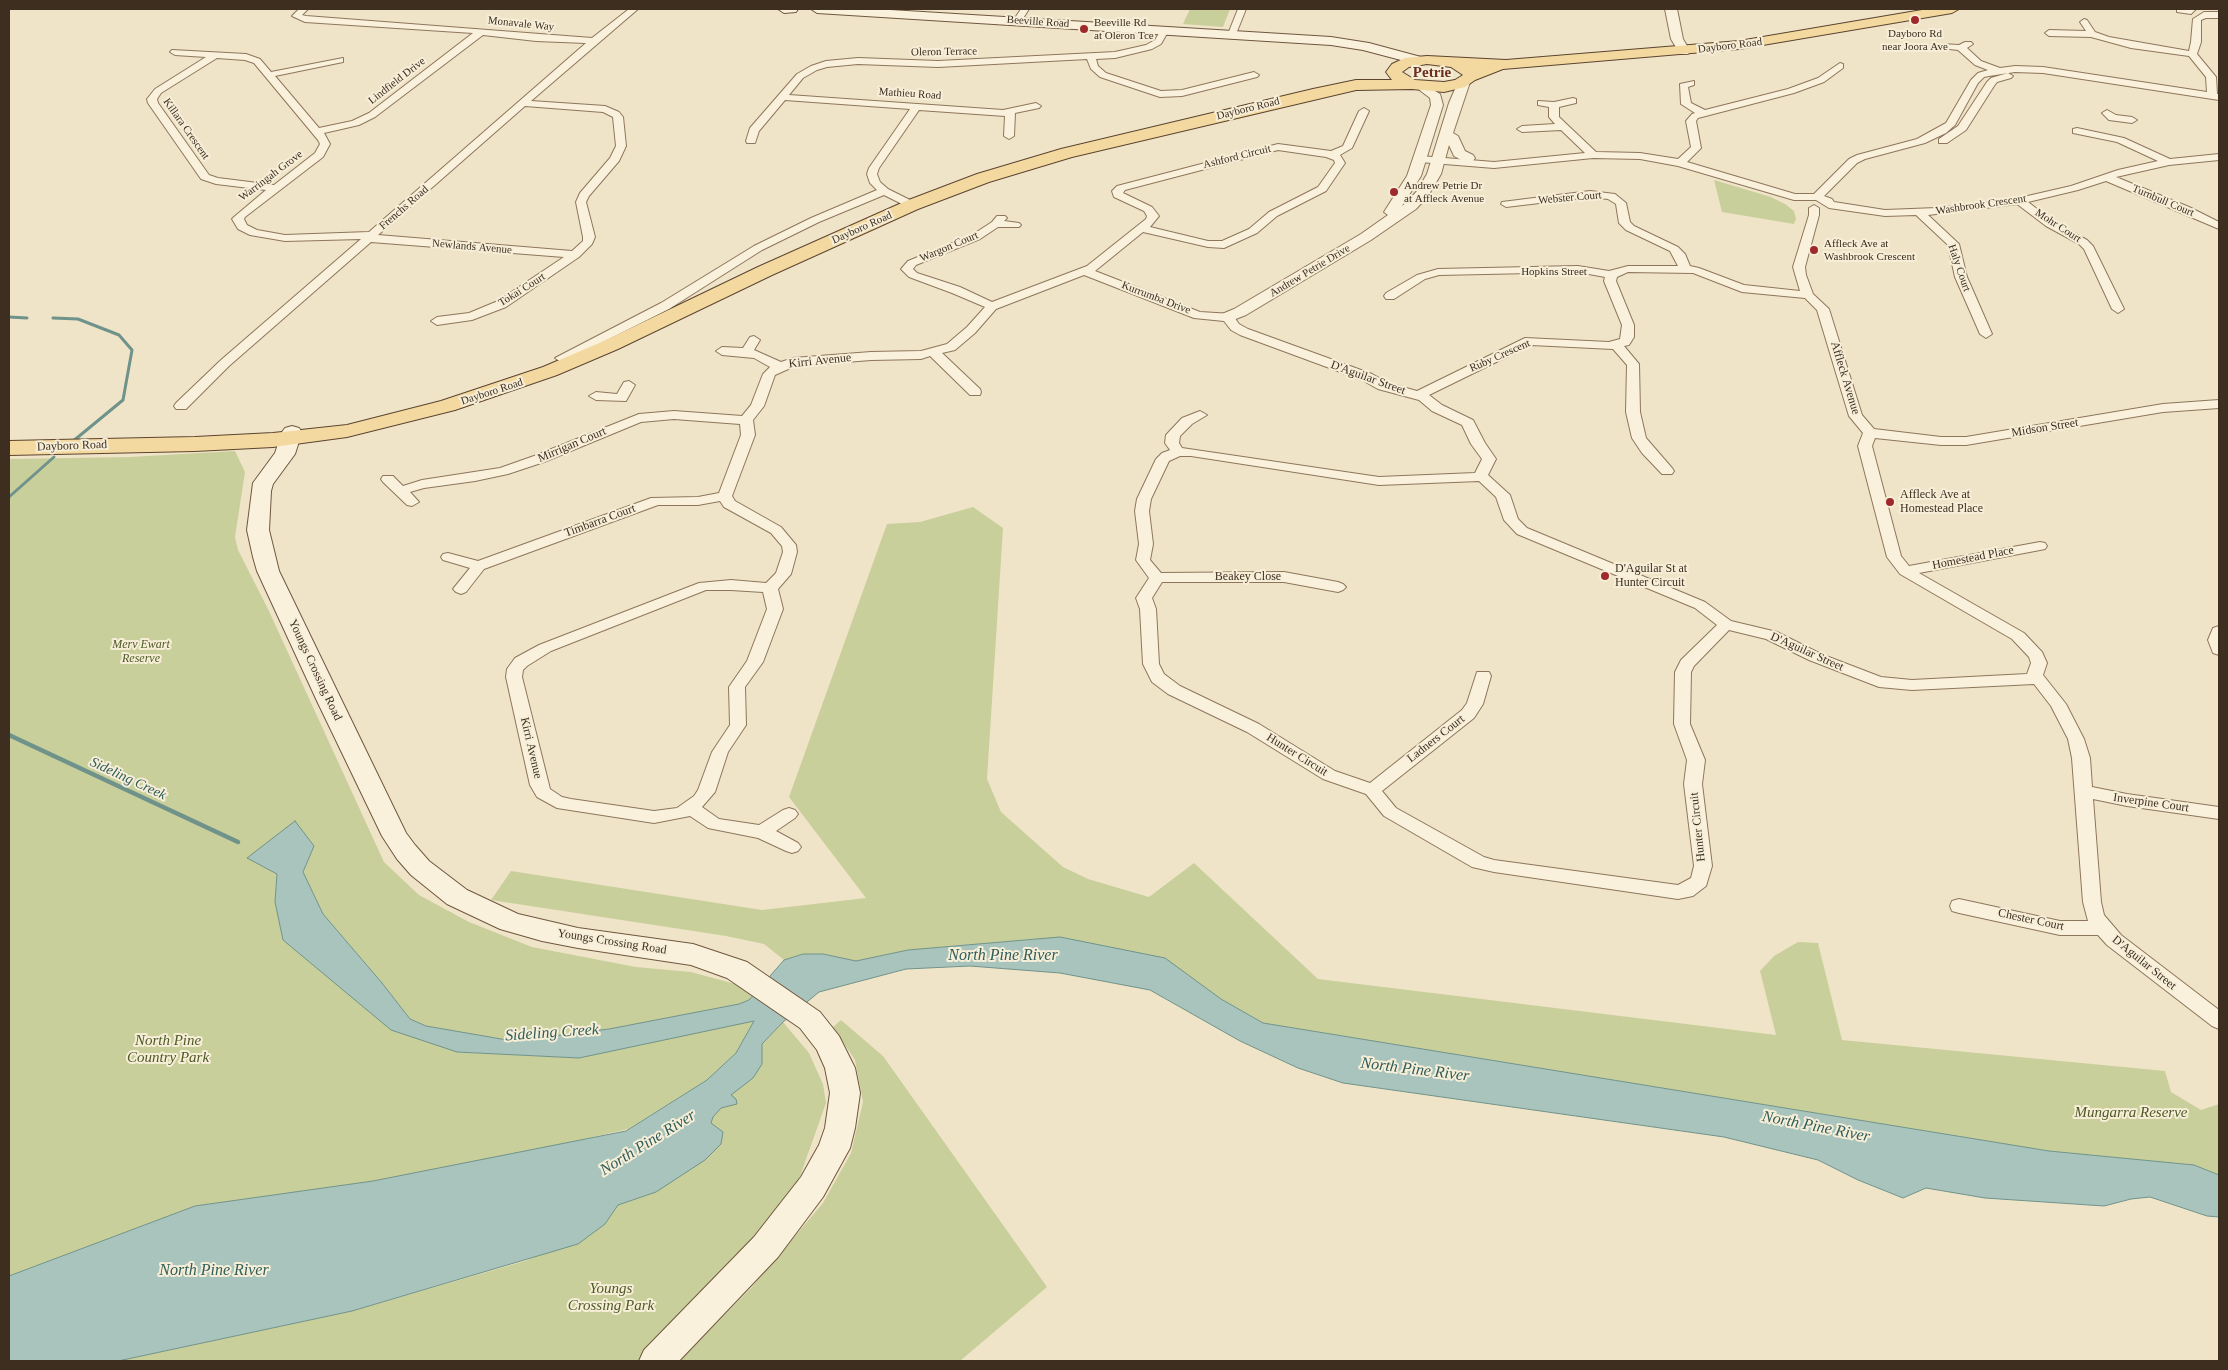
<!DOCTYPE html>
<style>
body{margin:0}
#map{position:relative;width:2228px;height:1370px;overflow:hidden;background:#f0e4c8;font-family:Georgia,serif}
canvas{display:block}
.frame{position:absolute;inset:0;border:10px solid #3d2e20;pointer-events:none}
</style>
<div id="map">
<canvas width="2228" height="1370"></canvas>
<div class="frame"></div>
</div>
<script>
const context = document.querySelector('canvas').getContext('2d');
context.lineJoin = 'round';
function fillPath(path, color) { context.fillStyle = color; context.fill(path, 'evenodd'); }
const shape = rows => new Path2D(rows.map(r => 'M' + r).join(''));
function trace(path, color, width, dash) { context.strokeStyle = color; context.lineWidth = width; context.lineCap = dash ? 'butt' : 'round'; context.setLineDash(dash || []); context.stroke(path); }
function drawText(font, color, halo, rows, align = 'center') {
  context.font = font + ' Georgia,serif'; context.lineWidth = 4; context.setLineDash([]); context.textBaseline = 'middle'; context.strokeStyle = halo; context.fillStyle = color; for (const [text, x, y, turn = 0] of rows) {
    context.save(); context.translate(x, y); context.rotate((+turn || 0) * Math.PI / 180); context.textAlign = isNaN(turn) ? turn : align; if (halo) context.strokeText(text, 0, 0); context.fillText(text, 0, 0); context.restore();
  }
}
fillPath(shape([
 [1190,9,1230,9,1223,27,1183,24],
 [1714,180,1771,197,1785,204,1794,211,1796,219,1794,224,1722,212],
 [235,451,245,472,235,537,238,550,268,609,384,862,419,895,469,922,532,947,636,967,691,972,739,985,754,993,749,1000,739,1004,609,1029,513,1041,426,1026,410,1019,382,983,323,914,303,872,314,846,294,821,277,874,275,902,283,940,351,995,457,1052,579,1058,755,1020,736,1053,707,1080,628,1129,542,1149,373,1181,195,1206,9,1276,9,459,130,457],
 [973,507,1003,528,987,779,1001,812,1063,867,1088,879,1149,897,1194,863,1318,979,1776,1035,1760,971,1774,956,1798,942,1818,943,1842,1040,2165,1071,2171,1092,2201,1110,2219,1104,2219,1175,2194,1165,2049,1151,1263,1023,1221,999,1036,939,908,950,856,961,823,954,803,954,784,960,764,944,726,936,491,900,511,871,762,910,866,898,789,797,887,524,920,522],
 [841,1020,883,1056,1047,1287,960,1361,679,1361,751,1288,823,1203,851,1153,863,1102,855,1060,833,1027],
 [783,1022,809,1053,823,1084,826,1103,798,1182,735,1263,637,1361,118,1361,352,1311,525,1261,605,1224,618,1205,656,1192,711,1123,713,1117,730,1095,762,1064,762,1044]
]), '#c9cf9b');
const water = shape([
 [295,821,314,846,303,872,323,914,382,983,410,1019,426,1026,513,1041,609,1029,739,1004,749,1000,784,960,803,954,823,954,856,961,908,950,1060,937,1165,958,1221,999,1263,1023,2049,1151,2194,1165,2219,1175,2219,1217,2207,1216,2150,1197,2131,1199,2104,1206,1985,1198,1926,1188,1903,1198,1858,1180,1818,1160,1724,1137,1343,1083,1298,1068,1240,1041,1150,990,1060,973,970,966,906,969,819,992,783,1022,762,1044,762,1064,753,1078,731,1095,736,1099,737,1104,721,1108,713,1117,711,1123,723,1132,721,1144,705,1160,656,1192,618,1205,605,1224,578,1244,352,1311,118,1361,9,1361,9,1276,195,1206,373,1181,626,1131,707,1080,736,1053,754,1021,579,1058,457,1052,391,1030,283,940,275,902,277,874,247,858,295,821]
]);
fillPath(water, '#a9c4bc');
trace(water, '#6f938a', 1);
trace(shape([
 [9,317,27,318],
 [53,318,78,319,119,335,132,350,123,400,72,442],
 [9,497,54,457]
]), '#6f938a', 3);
trace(shape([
 [9,735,238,842]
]), '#6f938a', 4.5);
const minor = shape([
 [299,9,308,9,302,15,306,16,592,38,629,9,638,9,531,101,605,106,619,112,623,117,626,146,619,161,589,196,586,202,595,237,592,244,579,257,506,307,472,320,437,325,431,321,437,317,469,313,498,301,564,257,371,242,229,366,186,409,176,409,174,406,176,403,221,360,361,239,285,241,250,235,238,229,232,219,234,217,266,190,216,184,201,179,148,103,147,99,155,89,206,57,175,55,170,52,172,50,246,54,260,59,271,72,343,58,343,62,275,76,319,128,352,121,369,113,473,33,305,22,292,16,299,9],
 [483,35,536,41,586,43,369,232,285,235,257,230,247,225,244,219,245,217,323,157,330,144,324,133,359,125,375,117,483,35],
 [217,58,245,60,254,63,318,140,320,144,315,153,274,185,218,178,209,175,158,103,157,99,161,93,217,58],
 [525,106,603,112,613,117,616,146,610,158,580,193,576,202,583,237,583,241,572,251,378,235,525,106],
 [1021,9,1029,9,1020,23,1014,23,1013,21,1021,9],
 [1238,9,1246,9,1236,34,1229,36,1228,34,1238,9],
 [2177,9,2196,9,2191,14,2177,12,2177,9],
 [2204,12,2219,12,2219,18,2206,18,2201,20,2201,42,2197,54,2216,77,2217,94,2219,94,2219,100,2043,73,2015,72,1989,76,1984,77,1978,83,1955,125,1946,133,1925,143,1865,159,1857,163,1824,196,1832,199,1834,202,1885,210,1937,208,2019,198,2071,186,2118,170,2158,161,2117,142,2073,133,2073,129,2077,128,2124,138,2170,159,2219,154,2219,160,2169,165,2116,177,2189,207,2219,222,2219,229,2106,181,2078,190,2028,202,2054,222,2087,240,2093,246,2124,309,2118,313,2112,309,2084,249,2079,244,2046,226,2017,204,1928,215,1959,244,1967,277,1992,334,1986,338,1980,334,1955,277,1948,245,1916,215,1885,216,1829,208,1816,200,1794,200,1678,166,1640,159,1593,158,1494,168,1420,162,1415,159,1420,156,1494,162,1585,153,1561,130,1522,132,1517,129,1522,126,1555,124,1549,117,1549,107,1538,105,1538,101,1554,102,1573,98,1576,99,1576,103,1559,107,1559,117,1596,152,1640,153,1678,159,1691,147,1686,121,1692,114,1695,113,1681,104,1680,84,1694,81,1694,85,1688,87,1691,103,1705,110,1788,89,1818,78,1840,63,1843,64,1843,68,1824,82,1794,93,1698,118,1696,121,1701,148,1687,162,1795,194,1814,194,1849,159,1857,155,1917,139,1946,123,1971,80,1978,73,1988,70,1975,65,1958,50,1941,48,1941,44,1959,45,1965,42,1971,42,1973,44,1967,48,1981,61,2000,68,2015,66,2043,67,2207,92,2206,77,2189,56,2131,48,2091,37,2049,36,2045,33,2049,30,2086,31,2080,22,2084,19,2087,20,2095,32,2109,37,2189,51,2191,42,2193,19,2204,12],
 [1165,27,1169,30,1161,44,1152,49,1115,58,1096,59,1098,66,1106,73,1161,91,1182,90,1254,72,1259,75,1257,77,1182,96,1160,97,1100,77,1091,69,1087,59,938,67,858,64,827,67,817,70,803,78,789,95,1003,110,1036,103,1041,106,1039,108,1015,113,1014,136,1009,139,1004,136,1005,116,919,110,879,168,877,174,880,182,888,189,916,203,917,205,916,207,908,207,884,195,819,222,762,250,669,309,565,361,561,362,555,358,661,303,754,246,811,218,877,190,870,183,867,174,869,168,910,109,785,100,759,131,755,143,747,143,746,141,750,128,797,74,811,66,826,61,858,58,938,61,1115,52,1146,45,1155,40,1162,28,1165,27],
 [2008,73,2013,76,2011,78,1997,82,1994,86,1966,130,1947,143,1939,143,1939,139,1958,126,1987,82,1991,78,2008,73],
 [1364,108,1369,111,1352,148,1340,155,1345,163,1326,191,1277,216,1257,233,1224,248,1208,247,1143,232,1095,271,1200,312,1232,314,1239,324,1248,329,1372,374,1388,383,1417,391,1525,338,1609,342,1620,339,1622,325,1604,281,1605,277,1578,272,1439,275,1425,279,1394,299,1386,299,1384,296,1386,293,1417,275,1438,269,1578,266,1609,271,1628,266,1678,266,1670,251,1626,230,1619,223,1616,204,1608,199,1590,197,1506,207,1501,204,1502,202,1590,191,1615,194,1626,203,1630,222,1634,226,1678,247,1685,254,1690,266,1699,268,1744,285,1800,291,1793,267,1809,215,1809,208,1814,205,1819,208,1819,215,1805,267,1806,275,1813,294,1829,309,1862,415,1874,429,1941,437,1966,437,2163,404,2219,400,2219,408,2163,412,1966,445,1941,445,1875,438,1872,446,1901,556,1909,566,2040,542,2045,543,2047,546,2045,549,2040,550,1919,573,2024,633,2042,652,2047,663,2043,675,2066,704,2084,739,2090,758,2092,787,2127,794,2219,807,2219,819,2127,806,2093,799,2101,902,2104,915,2121,935,2219,1010,2219,1029,2212,1026,2107,945,2098,935,2060,935,1959,913,1952,911,1950,906,1952,901,1959,899,2060,921,2088,921,2083,902,2072,758,2068,739,2051,706,2034,684,1912,690,1879,687,1809,660,1766,639,1729,630,1694,666,1691,672,1690,724,1705,760,1702,784,1712,866,1706,886,1693,896,1678,899,1494,872,1472,867,1384,816,1366,794,1323,779,1247,732,1168,694,1152,682,1143,664,1140,609,1136,598,1149,578,1136,560,1139,544,1135,511,1137,499,1156,459,1162,453,1170,450,1165,443,1166,435,1182,418,1200,411,1207,415,1192,424,1180,436,1179,443,1182,448,1379,477,1475,473,1482,459,1471,444,1462,425,1432,411,1419,400,1378,389,1362,380,1240,335,1231,330,1224,321,1194,318,1084,275,996,309,975,333,955,350,942,353,980,389,981,392,980,395,970,395,930,356,921,359,871,360,795,366,775,375,764,406,753,420,755,435,732,496,735,501,781,527,796,545,797,552,791,574,778,589,783,609,763,662,745,687,746,725,728,752,715,792,702,807,719,819,759,825,783,810,789,808,795,810,798,814,795,818,776,831,798,843,801,847,798,851,792,853,786,851,758,838,708,828,690,816,654,823,557,808,537,797,530,785,506,677,507,669,515,658,539,645,699,583,731,580,766,583,776,573,783,552,782,546,771,533,724,507,720,501,698,505,658,505,484,569,466,592,461,594,456,592,453,589,470,568,443,560,441,557,443,554,448,553,478,561,651,498,698,497,719,493,741,435,740,424,674,419,641,422,544,462,508,474,475,481,424,488,410,492,419,502,412,506,407,505,383,482,381,479,383,476,393,476,403,486,422,480,500,468,534,456,639,414,674,411,742,416,751,405,763,374,770,367,754,358,722,355,716,351,722,347,743,348,750,337,754,336,760,340,754,350,781,362,793,358,871,352,921,351,947,344,967,327,985,307,952,293,909,277,901,269,908,261,972,235,992,222,997,216,1005,216,1007,218,1004,221,1019,223,1021,225,1019,227,998,227,980,239,916,265,913,269,917,273,960,287,992,302,1087,266,1146,219,1147,216,1144,211,1114,197,1112,191,1117,186,1278,144,1331,151,1343,146,1359,111,1364,108],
 [1278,150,1326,157,1334,160,1335,163,1318,187,1269,212,1249,229,1222,241,1208,241,1150,227,1159,216,1152,207,1123,193,1125,190,1278,150],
 [1628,272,1693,273,1742,292,1805,298,1817,310,1849,416,1863,433,1858,446,1887,557,1900,574,2012,639,2029,657,2031,663,2027,674,1912,680,1881,677,1821,654,1777,632,1731,621,1705,602,1527,528,1518,519,1510,495,1488,475,1496,459,1485,443,1473,420,1442,405,1429,395,1531,345,1613,349,1627,365,1626,412,1632,438,1642,453,1662,474,1672,474,1674,471,1672,468,1646,438,1640,412,1639,364,1624,346,1629,345,1634,337,1634,325,1616,281,1617,277,1628,272],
 [1180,456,1191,456,1379,485,1479,481,1496,497,1504,520,1517,534,1695,608,1717,625,1681,660,1675,672,1674,724,1687,760,1684,784,1694,866,1691,878,1678,885,1494,860,1484,857,1396,808,1382,791,1474,718,1483,704,1491,676,1489,672,1477,672,1467,703,1462,710,1370,783,1335,771,1259,724,1180,686,1164,674,1159,664,1156,609,1152,598,1162,582,1284,582,1338,592,1343,590,1346,587,1343,584,1338,582,1284,572,1161,573,1150,560,1153,544,1149,511,1151,499,1169,461,1180,456],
 [706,590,731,590,763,592,767,609,747,661,729,687,730,725,712,752,698,790,694,796,677,808,654,811,571,799,562,797,550,789,522,677,523,670,527,666,551,651,706,590],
 [2107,110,2116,115,2132,117,2137,120,2132,123,2109,120,2102,113,2107,110],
 [629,381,635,385,626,401,596,400,589,396,596,392,617,394,624,382,629,381],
 [2219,626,2219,655,2213,653,2208,640,2213,628,2219,626]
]);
const tertiary = shape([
 [1665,9,1677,9,1683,39,1690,51,1688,54,1680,54,1671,39,1665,9],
 [1464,78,1470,82,1453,133,1458,136,1465,151,1473,155,1475,158,1473,161,1463,161,1454,156,1449,145,1441,174,1428,196,1416,209,1371,240,1246,315,1228,322,1222,320,1220,317,1222,314,1234,309,1361,234,1388,215,1384,212,1407,176,1431,105,1430,98,1413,85,1419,81,1440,94,1443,105,1421,176,1402,206,1406,203,1417,191,1427,174,1449,103,1458,82,1464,78]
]);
const secondary = shape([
 [778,9,798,9,796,12,784,13,778,9],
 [811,9,874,9,1331,37,1369,43,1421,57,1423,60,1416,64,1363,50,1331,45,817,13,811,9],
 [292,426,299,428,302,432,295,454,273,484,271,491,269,530,279,571,406,833,415,845,429,861,467,890,518,914,578,928,693,944,747,962,820,1012,839,1036,855,1068,860,1093,855,1128,850,1148,823,1197,778,1257,679,1361,639,1361,644,1350,754,1237,801,1177,819,1145,825,1128,830,1093,825,1068,817,1050,800,1028,727,978,691,965,578,948,542,941,500,929,447,904,411,875,397,859,382,836,317,701,257,571,253,557,247,530,253,483,275,453,282,432,285,428,292,426]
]);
const primary = shape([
 [1928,9,1959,9,1952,13,1739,49,1503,69,1475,80,1465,87,1444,92,1412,89,1356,90,1072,157,989,182,918,209,772,275,618,349,557,375,455,410,347,437,273,447,195,451,9,455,9,441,195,437,273,433,347,425,441,401,543,367,604,341,758,267,906,201,977,174,1061,149,1313,89,1356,80,1392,80,1386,72,1392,64,1405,58,1427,56,1506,60,1739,41,1928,9],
 [1427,64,1451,67,1463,75,1455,80,1444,82,1415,80,1402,72,1409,67,1427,64]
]);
trace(minor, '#8d765c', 2);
trace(tertiary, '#8d765c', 2);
trace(secondary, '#6f573f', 2);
trace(primary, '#5b4430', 2);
fillPath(minor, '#faf1dc');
fillPath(tertiary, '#faf1dc');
fillPath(secondary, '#faf1dc');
fillPath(primary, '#f3d9a0');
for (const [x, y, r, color] of [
 [1915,20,5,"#9e2a2b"],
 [1084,29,5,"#9e2a2b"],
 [1394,192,5,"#9e2a2b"],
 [1814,250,5,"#9e2a2b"],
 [1890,502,5,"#9e2a2b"],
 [1605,576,5,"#9e2a2b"]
]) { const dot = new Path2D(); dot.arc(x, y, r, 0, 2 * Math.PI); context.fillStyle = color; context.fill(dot); trace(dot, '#f7eed8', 2); }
drawText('11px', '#3d2e20', '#f7eed8', [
 ["Beeville Road",1038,22,4],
 ["Monavale Way",521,24,6],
 ["Dayboro Road",1730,46,-7],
 ["Oleron Terrace",944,52,-1],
 ["Lindfield Drive",397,81,-38],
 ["Mathieu Road",910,94,4],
 ["Dayboro Road",1248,109,-14],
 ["Killara Crescent",186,129,55],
 ["Ashford Circuit",1237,157,-14],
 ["Warringah Grove",271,176,-37],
 ["Webster Court",1570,198,-5],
 ["Turnbull Court",2163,201,23],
 ["Washbrook Crescent",1981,205,-8],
 ["Frenchs Road",404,208,-41],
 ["Mohr Court",2058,226,33],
 ["Dayboro Road",862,228,-24],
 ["Newlands Avenue",472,247,5],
 ["Wargon Court",949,247,-23],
 ["Haly Court",1959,268,71],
 ["Andrew Petrie Drive",1310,271,-31],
 ["Hopkins Street",1554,272],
 ["Tokai Court",522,290,-32],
 ["Kurrumba Drive",1156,298,21],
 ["Ruby Crescent",1500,356,-24],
 ["Dayboro Road",492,392,-18]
]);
drawText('11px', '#3d2e20', '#f7eed8', [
 ["Beeville Rd",1094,23],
 ["at Oleron Tce",1094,36],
 ["Dayboro Rd",1915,34,"center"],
 ["near Joora Ave",1915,47,"center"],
 ["Andrew Petrie Dr",1404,186],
 ["at Affleck Avenue",1404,199],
 ["Affleck Ave at",1824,244],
 ["Washbrook Crescent",1824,257]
], 'left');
drawText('12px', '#3d2e20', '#f7eed8', [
 ["Kirri Avenue",820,361,-6],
 ["D'Aguilar Street",1368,378,20],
 ["Affleck Avenue",1845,378,73],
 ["Midson Street",2045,428,-9],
 ["Mirrigan Court",572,445,-23],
 ["Dayboro Road",72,446,-2],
 ["Timbarra Court",600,521,-20],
 ["Homestead Place",1973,558,-11],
 ["Beakey Close",1248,577],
 ["D'Aguilar Street",1807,652,24],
 ["Youngs Crossing Road",315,670,65],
 ["Ladners Court",1436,739,-38],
 ["Kirri Avenue",531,748,77],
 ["Hunter Circuit",1297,755,32],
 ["Inverpine Court",2151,803,8],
 ["Hunter Circuit",1698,827,-96],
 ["Chester Court",2031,920,12],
 ["Youngs Crossing Road",612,942,9],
 ["D'Aguilar Street",2144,963,39]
]);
drawText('12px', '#3d2e20', '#f7eed8', [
 ["Affleck Ave at",1900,495],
 ["Homestead Place",1900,509],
 ["D'Aguilar St at",1615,569],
 ["Hunter Circuit",1615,583]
], 'left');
drawText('italic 12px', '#4d5a26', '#f7eed8', [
 ["Merv Ewart",141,645],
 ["Reserve",141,659]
]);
drawText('italic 14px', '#2f5d5a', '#f7eed8', [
 ["Sideling Creek",128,779,25]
]);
drawText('bold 15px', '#6b2e1e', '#f7eed8', [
 ["Petrie",1432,73]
]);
drawText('italic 15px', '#4d5a26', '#f7eed8', [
 ["North Pine",168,1041],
 ["Country Park",168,1058],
 ["Mungarra Reserve",2131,1113],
 ["Youngs",611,1289],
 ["Crossing Park",611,1306]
]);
drawText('italic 16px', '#2f5d5a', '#f7eed8', [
 ["North Pine River",1003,956],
 ["Sideling Creek",552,1033,-4],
 ["North Pine River",1415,1070,7],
 ["North Pine River",1816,1127,11],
 ["North Pine River",648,1143,-32],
 ["North Pine River",214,1271]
]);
</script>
